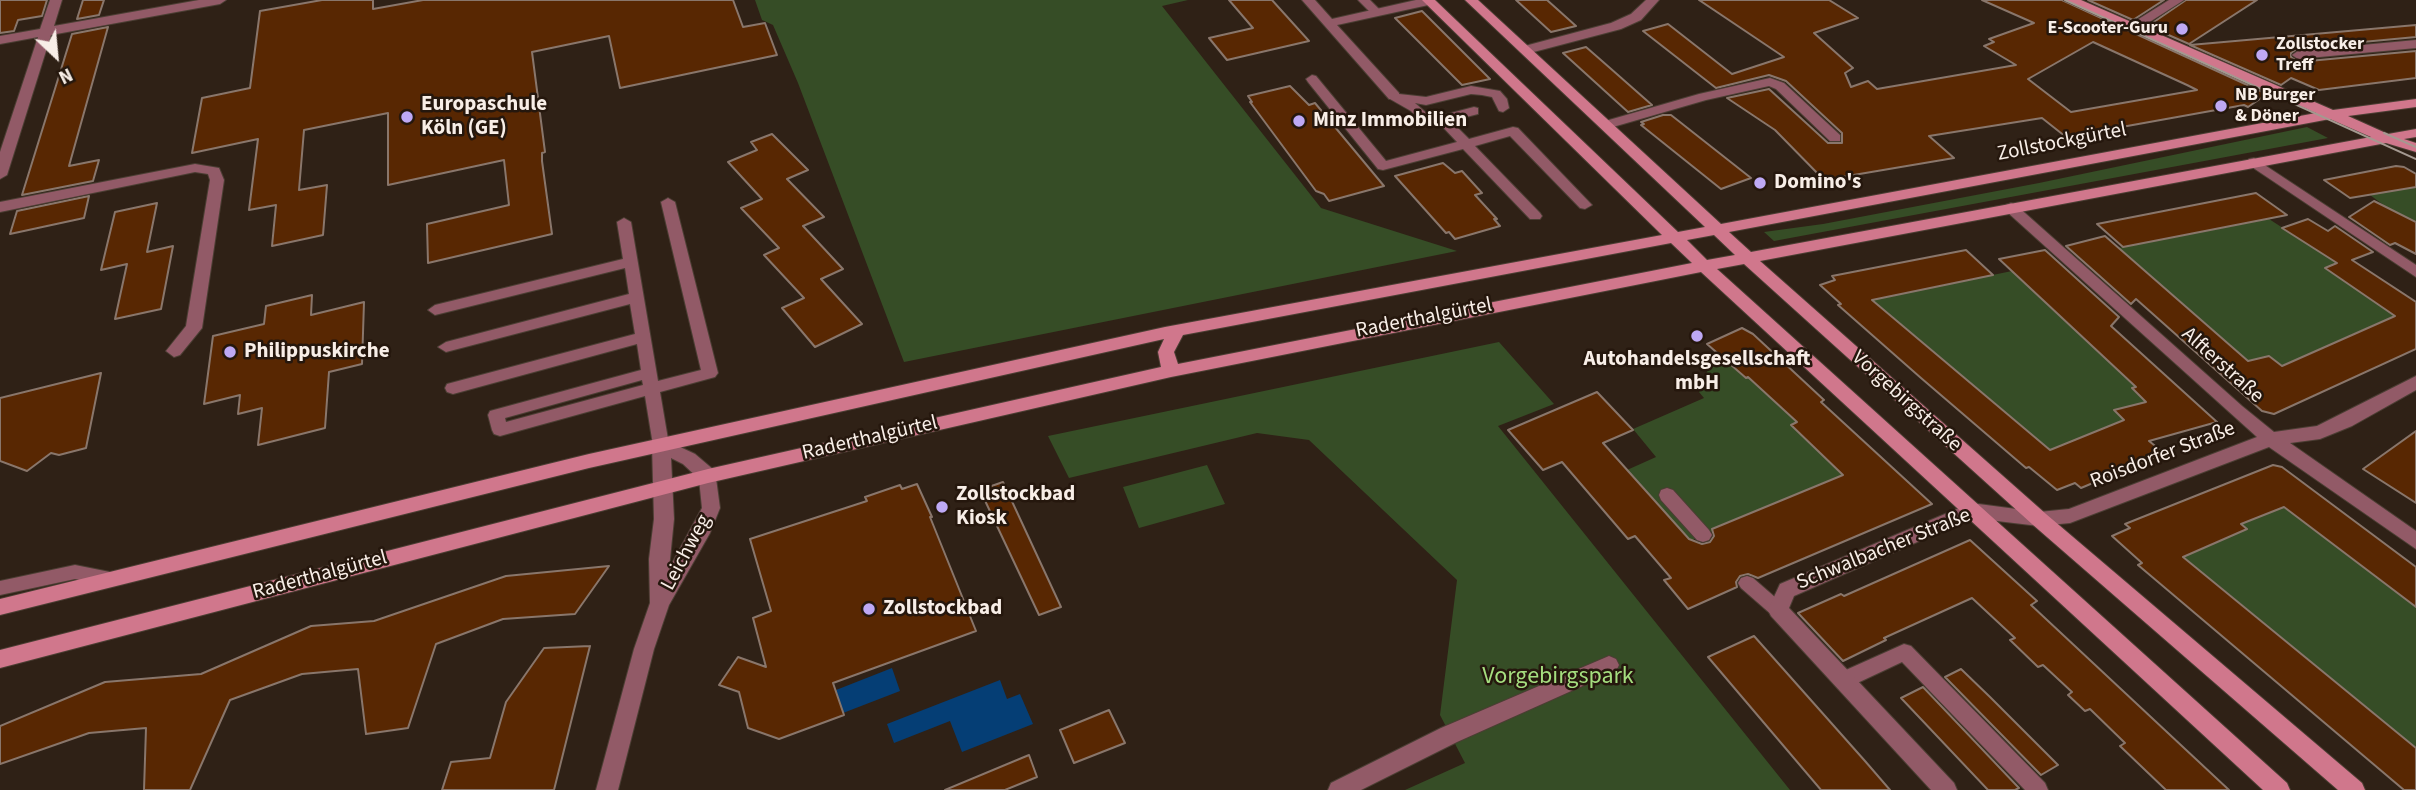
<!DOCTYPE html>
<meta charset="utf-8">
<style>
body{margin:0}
#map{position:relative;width:2416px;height:790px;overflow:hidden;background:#2f2116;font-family:"Source Sans 3",sans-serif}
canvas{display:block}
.north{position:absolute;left:21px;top:21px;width:70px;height:70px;-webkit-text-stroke:5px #25170d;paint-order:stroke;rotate:154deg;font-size:19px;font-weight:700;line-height:28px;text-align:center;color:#f8eee7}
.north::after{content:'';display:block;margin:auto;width:24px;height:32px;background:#f8eee7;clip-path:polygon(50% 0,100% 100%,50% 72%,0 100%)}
</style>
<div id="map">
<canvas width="2416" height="790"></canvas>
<div class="north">N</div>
</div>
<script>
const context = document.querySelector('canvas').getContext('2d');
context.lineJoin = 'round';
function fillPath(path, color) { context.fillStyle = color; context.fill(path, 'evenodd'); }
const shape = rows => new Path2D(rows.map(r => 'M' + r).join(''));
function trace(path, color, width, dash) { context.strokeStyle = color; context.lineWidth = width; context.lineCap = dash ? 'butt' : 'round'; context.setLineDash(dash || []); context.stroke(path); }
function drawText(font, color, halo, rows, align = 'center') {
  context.font = font + ' "Source Sans 3",sans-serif'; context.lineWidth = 5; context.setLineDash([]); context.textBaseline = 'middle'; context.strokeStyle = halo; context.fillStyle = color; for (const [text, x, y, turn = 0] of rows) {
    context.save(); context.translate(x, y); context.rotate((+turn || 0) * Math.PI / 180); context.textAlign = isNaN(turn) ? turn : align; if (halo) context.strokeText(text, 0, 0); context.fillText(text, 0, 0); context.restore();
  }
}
fillPath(shape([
 [755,0,1188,0,1162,6,1321,208,1457,251,904,362,798,83,773,25,762,20],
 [2307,127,2328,138,1774,241,1764,232,1823,224,2039,183],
 [2416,187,2416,222,2389,209,2370,195],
 [2269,219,2337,263,2396,315,2282,366,2269,356,2248,361,2118,248],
 [2012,271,2136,387,2132,389,2146,402,2115,410,2128,425,2052,455,2049,449,1888,313,1865,298,1887,294,1890,296],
 [1499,342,1554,404,1498,426,1790,790,1405,790,1465,763,1440,715,1457,580,1309,440,1257,433,1069,478,1048,436],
 [1715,351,1745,378,1748,377,1797,422,1791,425,1852,484,1820,498,1811,488,1690,541,1627,470,1656,457,1633,429,1704,398,1699,392],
 [1207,465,1225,504,1139,528,1123,487],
 [2283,506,2416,607,2416,748,2293,648,2288,649,2264,623,2217,584,2213,586,2168,554]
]), '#364d26');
fillPath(shape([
 [892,668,900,691,843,713,836,690],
 [1000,680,1007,699,1020,694,1033,724,962,752,950,721,894,743,887,724]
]), '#053e75');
const building = shape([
 [0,0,47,0,42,16,18,20,14,31,0,33,0,0],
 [83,0,104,0,99,15,77,19,83,0],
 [322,0,373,0,373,9,423,0,733,0,743,27,765,23,777,55,620,88,609,36,532,52,545,152,542,153,542,161,552,234,428,263,427,224,509,205,504,160,388,185,388,113,304,130,299,190,327,185,323,235,272,246,276,205,249,210,258,139,192,153,202,98,250,88,260,11,322,0],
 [1229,0,1272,0,1309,41,1227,60,1209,38,1253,28,1229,0],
 [1516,0,1547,0,1576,26,1551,32,1516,0],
 [1699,0,1829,0,1858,18,1814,33,1853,68,1845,73,1851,87,1868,81,1877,89,2016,65,1984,46,1994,42,1989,39,2034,23,1982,0,2062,0,2267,94,2248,107,2244,105,2066,137,2042,118,1929,136,1954,158,1824,180,1775,130,1727,98,1769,89,1828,143,1842,143,1842,133,1786,81,1769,75,1716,88,1643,31,1668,24,1732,74,1784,57,1699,0],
 [2093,42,2187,85,2197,90,2071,112,2028,79,2093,42],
 [2088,0,2164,0,2133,20,2088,0],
 [2186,0,2257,0,2189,44,2148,26,2186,0],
 [1422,11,1490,79,1462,85,1395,18,1422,11],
 [2416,25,2416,37,2298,48,2291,53,2291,57,2298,62,2416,51,2416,78,2319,90,2291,78,2281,85,2190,45,2416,25],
 [108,27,69,166,99,160,93,181,22,195,72,34,108,27],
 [1586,47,1610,68,1652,105,1628,112,1563,53,1586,47],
 [1290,86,1309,105,1315,103,1384,186,1329,201,1324,194,1316,191,1250,102,1252,102,1248,96,1290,86],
 [1663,115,1671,115,1751,178,1721,189,1641,125,1644,124,1641,122,1663,115],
 [772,134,808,170,787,179,824,217,803,226,843,269,821,279,862,324,815,347,782,308,804,298,764,255,779,248,741,208,762,199,728,162,757,150,751,142,772,134],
 [1443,163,1455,173,1462,171,1482,193,1475,195,1497,219,1494,219,1500,226,1455,239,1449,232,1446,233,1395,176,1443,163],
 [2396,166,2404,167,2416,174,2416,187,2350,198,2324,180,2396,166],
 [2256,193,2287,215,2123,247,2097,224,2256,193],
 [89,196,84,218,10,234,17,211,89,196],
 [2374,201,2416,222,2416,254,2395,243,2390,245,2349,217,2374,201],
 [157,203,147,252,173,246,161,309,115,319,127,264,101,270,115,212,157,203],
 [2308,219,2328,231,2335,226,2373,252,2352,260,2416,302,2416,349,2274,414,2262,411,2136,299,2131,304,2066,246,2105,236,2248,361,2269,356,2282,366,2395,316,2325,268,2337,263,2282,228,2308,219],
 [1966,250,1993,275,1872,300,2050,450,2124,420,2114,410,2146,402,2132,388,2136,387,1999,259,2045,250,2119,317,2111,326,2217,422,2149,441,2164,453,2081,488,2075,483,2057,490,2029,467,2026,468,1921,378,1838,305,1841,304,1820,285,1835,280,1832,276,1966,250],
 [312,295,311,315,364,302,362,364,329,372,325,428,258,445,262,408,238,414,240,395,204,404,213,336,264,324,266,306,312,295],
 [1742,328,1753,334,1824,400,1821,402,1932,504,1758,578,1748,574,1740,576,1736,582,1737,587,1688,609,1664,580,1671,578,1635,536,1628,539,1562,462,1543,470,1508,430,1597,392,1633,430,1603,443,1689,539,1702,544,1710,542,1714,536,1712,529,1843,475,1791,425,1797,422,1748,377,1746,378,1707,344,1742,328],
 [101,373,86,448,59,455,51,453,27,471,0,461,0,398,101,373],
 [2416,431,2416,503,2363,469,2416,431],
 [2273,465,2282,467,2416,567,2416,607,2284,507,2241,524,2247,529,2183,557,2416,748,2416,790,2404,790,2138,565,2142,563,2112,536,2130,528,2125,524,2273,465],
 [1003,482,1061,607,1039,615,980,490,1003,482],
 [917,484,932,517,930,517,976,631,833,683,844,715,779,739,748,728,739,692,719,685,738,657,766,667,753,618,771,611,750,539,867,501,865,497,900,485,902,489,917,484],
 [1970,540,2037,601,2031,605,2229,790,2166,790,2120,746,2125,743,2090,709,2085,711,2068,695,2072,692,2043,665,2038,667,2010,640,2015,638,1972,598,1884,638,1886,640,1843,661,1798,613,1841,594,1844,596,1970,540],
 [609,566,575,614,503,619,436,644,408,728,366,734,358,669,302,674,230,700,190,790,144,790,146,728,89,733,0,764,0,726,105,682,201,674,311,626,374,621,506,576,609,566],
 [1754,636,1865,761,1890,790,1821,790,1708,657,1754,636],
 [590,646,554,790,442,790,451,762,490,758,506,702,544,648,590,646],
 [1961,669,1990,697,2058,765,2041,775,1945,677,1961,669],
 [1923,687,2019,788,2015,790,1988,790,1901,698,1923,687],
 [1109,710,1125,743,1074,763,1060,730,1109,710],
 [1029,755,1037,777,1005,790,945,790,1029,755]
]);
fillPath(building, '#582702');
trace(building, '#89766b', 2);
const lane = shape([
 [1358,0,1370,0,1383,13,1373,15,1358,0],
 [2416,40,2416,48,2298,59,2292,55,2298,51,2416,40],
 [1312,75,1316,76,1386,161,1457,142,1440,124,1425,126,1411,111,1390,99,1390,93,1426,97,1471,86,1500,91,1507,99,1509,108,1503,112,1499,111,1492,97,1482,95,1471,94,1426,105,1415,103,1432,118,1474,107,1478,108,1478,114,1451,121,1469,139,1513,127,1518,128,1592,205,1585,209,1580,208,1510,136,1475,146,1540,213,1542,216,1540,219,1530,219,1463,149,1383,170,1378,169,1308,82,1306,79,1312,75],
 [1770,78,1784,83,1840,135,1840,141,1830,141,1776,89,1769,86,1706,100,1606,129,1600,125,1602,122,1699,94,1770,78],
 [668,198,675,202,718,373,715,377,660,392,669,445,667,449,661,451,655,449,653,445,645,396,500,436,494,434,492,430,488,415,490,411,641,370,637,344,453,394,447,392,445,388,447,384,635,334,630,304,446,352,438,347,446,342,629,294,625,268,435,315,428,310,435,305,623,259,617,222,624,218,631,222,658,381,701,370,661,202,668,198],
 [642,380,643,385,506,422,505,418,642,380],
 [1667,488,1673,490,1709,530,1712,535,1709,540,1703,542,1697,540,1661,500,1659,495,1661,490,1667,488],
 [75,565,110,572,116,574,119,579,116,584,110,586,75,579,0,595,0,581,75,565],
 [1747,576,1753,578,1784,605,1787,610,1784,615,1778,618,1772,615,1741,588,1738,583,1741,578,1747,576],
 [1904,644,1911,646,2045,783,2048,790,2025,790,1902,662,1851,686,1844,688,1837,686,1835,680,1837,674,1904,644]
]);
const street = shape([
 [50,0,62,0,54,26,199,0,226,0,220,4,51,35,7,175,0,179,0,152,38,37,0,44,0,36,40,29,50,0],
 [1302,0,1315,0,1332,19,1416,0,1435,0,1433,4,1337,25,1399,93,1399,99,1389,99,1302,0],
 [1646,0,1659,0,1641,20,1621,29,1526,54,1519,50,1521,47,1611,23,1631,14,1646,0],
 [2169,0,2184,0,2137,30,2132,31,2126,27,2169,0],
 [2254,158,2416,265,2416,277,2249,165,2247,162,2249,159,2254,158],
 [195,164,219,168,224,180,202,328,180,355,174,357,166,351,186,326,210,180,208,174,195,172,0,212,0,202,195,164],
 [2011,203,2016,205,2242,406,2274,432,2317,426,2416,376,2416,390,2352,426,2320,439,2290,443,2416,531,2416,549,2269,447,2070,523,2039,526,1972,518,1794,596,1789,608,1954,783,1957,790,1931,790,1771,616,1768,610,1780,584,1971,503,2039,512,2069,509,2257,437,2006,211,2003,208,2006,205,2011,203],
 [661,438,695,454,715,471,720,508,710,533,669,605,654,649,618,790,596,790,634,649,650,603,649,559,654,519,652,445,655,440,661,438],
 [671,458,683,464,699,479,702,508,669,569,674,519,671,458],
 [1609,656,1616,659,1619,665,1616,671,1457,742,1361,790,1328,790,1331,783,1441,728,1609,656]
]);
const secondary = shape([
 [1422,0,1435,0,1678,232,1705,227,1465,0,1478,0,1721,224,2316,113,2064,0,2081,0,2333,110,2416,99,2416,107,2348,116,2388,134,2416,129,2416,137,2404,139,2416,143,2416,152,2386,143,1760,261,2046,514,2362,783,2365,790,2338,790,2032,524,1744,264,1717,269,2287,783,2290,790,2263,790,1701,272,1171,377,708,483,0,668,0,650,708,469,1161,367,1158,352,1164,339,589,468,0,615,0,599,589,454,1165,327,1662,235,1422,0],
 [2330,119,2371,137,1751,252,1729,232,2330,119],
 [1714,235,1735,255,1707,260,1687,240,1714,235],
 [1671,243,1692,263,1178,364,1174,352,1183,335,1671,243]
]);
trace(lane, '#4b3e33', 2);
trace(street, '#4b3e33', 2);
trace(secondary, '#4b3e33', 2);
fillPath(lane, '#925a67');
fillPath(street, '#925a67');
fillPath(secondary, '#d0778c');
trace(shape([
 [2065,0,2416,159],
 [2384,133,2416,147]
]), '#a49990', 2);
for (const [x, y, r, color] of [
 [2182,29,7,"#bea9f5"],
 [2262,55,7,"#bea9f5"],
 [2221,106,7,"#bea9f5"],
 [407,117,7,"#bea9f5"],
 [1299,121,7,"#bea9f5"],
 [1760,183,7,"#bea9f5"],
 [1697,336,7,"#bea9f5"],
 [230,352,7,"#bea9f5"],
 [942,507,7,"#bea9f5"],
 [869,609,7,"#bea9f5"]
]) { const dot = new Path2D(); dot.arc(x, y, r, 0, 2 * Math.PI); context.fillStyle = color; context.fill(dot); trace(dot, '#25170d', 2.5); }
drawText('bold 18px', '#f8eee7', '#25170d', [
 ["E-Scooter-Guru",2168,29,"right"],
 ["Zollstocker",2276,45],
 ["Treff",2276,66],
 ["NB Burger",2235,96],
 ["& Döner",2235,117]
], 'left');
drawText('bold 21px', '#f8eee7', '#25170d', [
 ["Europaschule",421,105],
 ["Köln (GE)",421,129],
 ["Minz Immobilien",1313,121],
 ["Domino's",1774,183],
 ["Philippuskirche",244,352],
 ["Autohandelsgesellschaft",1697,360,"center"],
 ["mbH",1697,384,"center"],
 ["Zollstockbad",956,495],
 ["Kiosk",956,519],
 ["Zollstockbad",883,609]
], 'left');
drawText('21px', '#f8eee7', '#25170d', [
 ["Zollstockgürtel",2062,143,-11],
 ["Raderthalgürtel",1424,319,-11],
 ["Alfterstraße",2222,366,42],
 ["Vorgebirgstraße",1906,402,42],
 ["Raderthalgürtel",870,439,-13],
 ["Roisdorfer Straße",2163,456,-21],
 ["Schwalbacher Straße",1884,550,-22],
 ["Leichweg",687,553,-62],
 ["Raderthalgürtel",320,576,-15]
]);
drawText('24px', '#a5de7f', '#25170d', [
 ["Vorgebirgspark",1558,678]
]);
</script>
